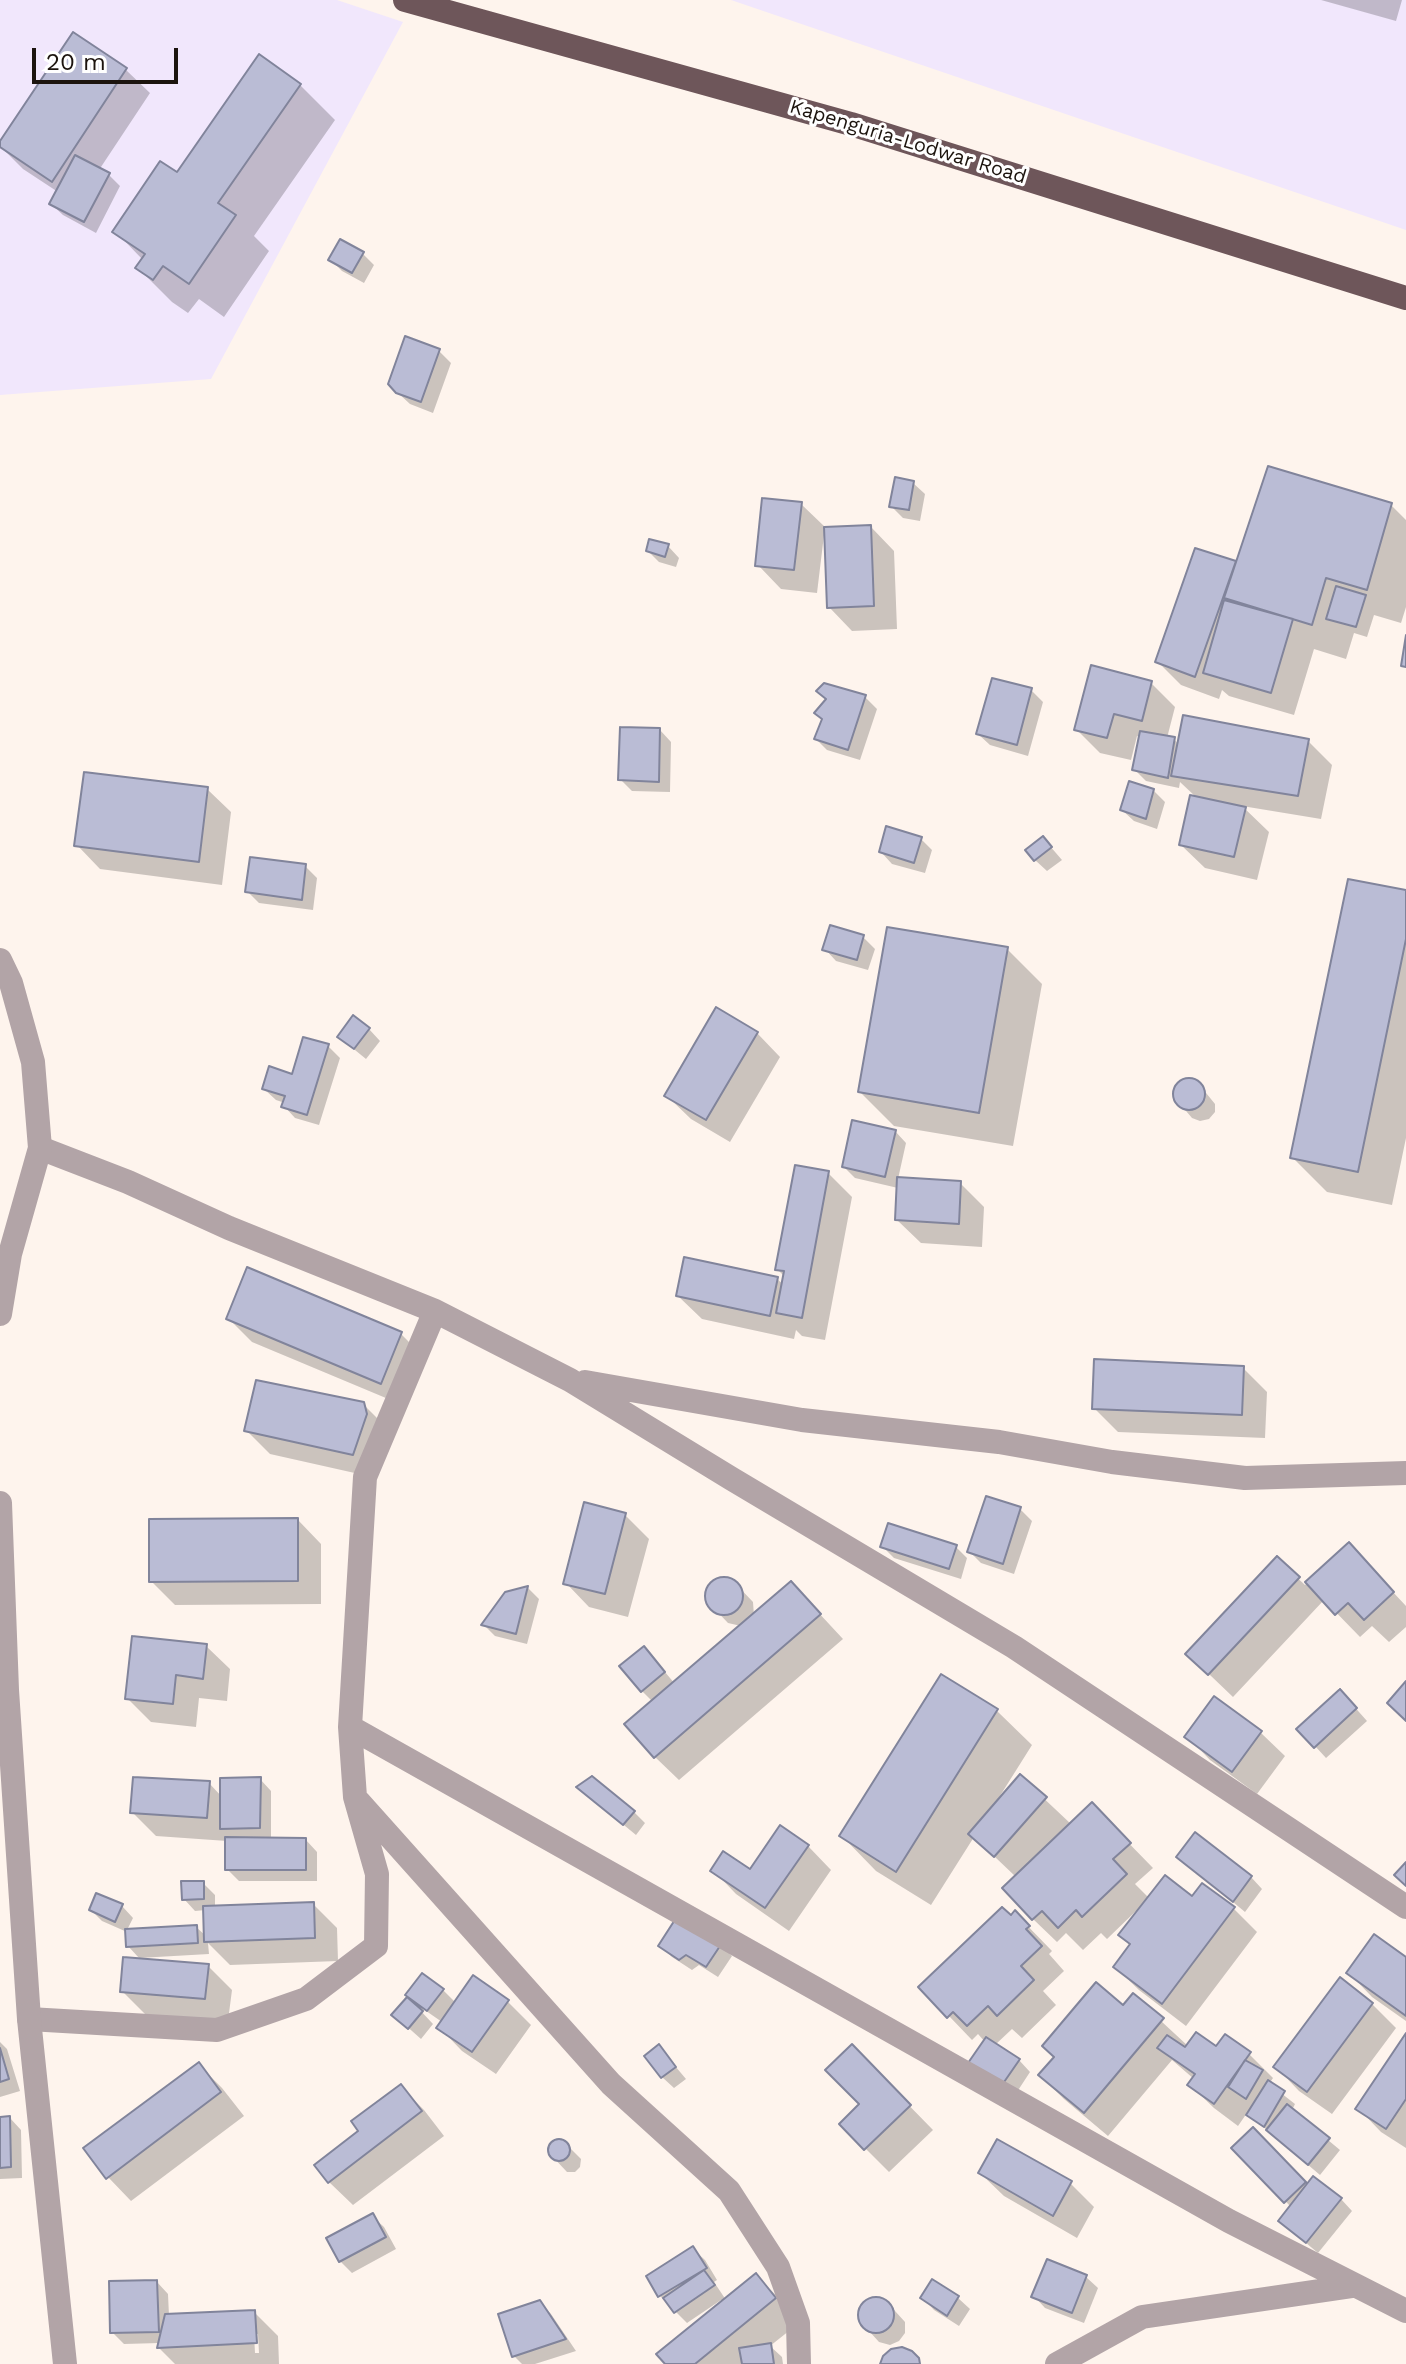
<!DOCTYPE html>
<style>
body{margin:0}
#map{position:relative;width:1406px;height:2364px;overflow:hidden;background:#fef4ed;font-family:"Work Sans",sans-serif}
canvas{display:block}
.scale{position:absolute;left:32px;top:48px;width:146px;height:36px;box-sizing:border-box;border:4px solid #1c140e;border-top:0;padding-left:10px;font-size:24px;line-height:28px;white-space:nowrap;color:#1c140e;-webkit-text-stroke:6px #fff;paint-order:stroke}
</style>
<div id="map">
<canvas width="1406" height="2364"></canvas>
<div class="scale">20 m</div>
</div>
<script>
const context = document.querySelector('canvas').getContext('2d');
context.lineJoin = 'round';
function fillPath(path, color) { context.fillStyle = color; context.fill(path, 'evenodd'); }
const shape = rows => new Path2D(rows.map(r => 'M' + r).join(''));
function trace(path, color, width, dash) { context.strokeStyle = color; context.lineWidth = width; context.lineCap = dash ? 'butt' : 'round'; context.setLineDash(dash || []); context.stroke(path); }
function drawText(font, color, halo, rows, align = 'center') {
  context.font = font + ' "Work Sans",sans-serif'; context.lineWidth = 6; context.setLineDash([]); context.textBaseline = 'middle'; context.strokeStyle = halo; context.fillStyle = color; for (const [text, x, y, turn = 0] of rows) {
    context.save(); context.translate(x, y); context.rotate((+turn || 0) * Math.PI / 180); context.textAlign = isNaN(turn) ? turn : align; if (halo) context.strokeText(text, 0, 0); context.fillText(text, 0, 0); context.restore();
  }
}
fillPath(shape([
 [0,0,337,0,403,22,211,379,0,395],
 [731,0,1406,0,1406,230]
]), '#f1e7fc');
fillPath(shape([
 [1321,0,1402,0,1396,21],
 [73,35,126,70,150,93,99,170,109,175,120,186,96,233,63,215,51,204,58,192,23,169,0,146],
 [259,57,300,85,335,120,254,236,269,251,224,317,199,299,188,313,172,302,138,268,143,260,115,231,178,175],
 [362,253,374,265,364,283,342,271,330,259],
 [439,351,451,363,433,413,410,404,397,392],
 [913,483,925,494,920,521,903,518,891,506],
 [801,504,825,527,871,527,894,551,897,629,852,631,829,607,826,535,824,535,817,593,781,589,758,565],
 [1391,505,1406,520,1406,607,1401,623,1374,615,1367,637,1354,633,1346,659,1314,649,1294,715,1229,696,1222,690,1219,699,1181,685,1157,661,1235,563,1237,565],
 [668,546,679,558,676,567,659,562,648,551],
 [1151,683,1175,707,1167,738,1174,739,1179,745,1308,741,1332,765,1321,819,1242,806,1269,832,1257,880,1205,868,1181,845,1197,798,1180,782,1179,788,1146,781,1134,769,1141,738,1137,736,1131,760,1100,753,1076,729],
 [1031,690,1043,702,1028,756,990,745,978,734],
 [865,697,877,709,860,760,827,750,816,739],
 [660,730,671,742,670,792,632,791,620,779],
 [207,789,231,812,222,885,100,869,77,845],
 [1153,790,1165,802,1157,829,1134,821,1122,810],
 [1043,838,1062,860,1047,871,1035,860],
 [921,839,932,850,925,873,892,864,881,852],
 [305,866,317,878,313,910,259,903,247,891],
 [1406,892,1406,1138,1392,1205,1327,1192,1292,1157],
 [863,937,875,949,868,970,836,961,825,949],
 [1007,949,1042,984,1013,1146,894,1126,860,1092],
 [369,1029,380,1041,366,1059,339,1037],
 [757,1033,780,1057,730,1142,691,1119,667,1096],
 [328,1046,340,1058,319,1125,295,1118,284,1106,285,1103,276,1100,264,1089,293,1076],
 [1190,1079,1198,1083,1215,1104,1215,1112,1209,1119,1200,1121,1192,1118,1175,1098,1175,1089,1181,1082],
 [895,1131,906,1143,898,1179,960,1183,984,1207,982,1247,921,1243,897,1220,898,1188,855,1178,844,1167],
 [828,1173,852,1197,825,1340,802,1336,796,1330,794,1339,702,1319,678,1296,777,1279,784,1285,785,1277,777,1269],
 [228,1318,401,1334,425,1358,405,1406,252,1342],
 [1243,1368,1267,1392,1265,1438,1118,1432,1094,1408],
 [363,1404,387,1428,377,1478,270,1454,246,1430],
 [1020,1509,1032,1521,1014,1574,981,1563,970,1552],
 [625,1515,649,1539,628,1617,589,1607,566,1583],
 [298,1520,321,1544,321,1604,175,1605,151,1581],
 [1349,1545,1406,1606,1406,1627,1389,1642,1372,1626,1360,1637,1324,1600,1233,1697,1188,1654,1277,1559,1305,1585],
 [882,1546,956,1547,967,1558,961,1579,894,1558],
 [722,1579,733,1581,753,1602,754,1616,791,1583,843,1639,679,1780,655,1757,653,1702,642,1691,655,1660,675,1684,741,1626,728,1623,708,1602,707,1592,712,1583],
 [528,1588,539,1599,527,1644,495,1636,484,1625,506,1594],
 [206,1646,230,1669,227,1701,199,1698,196,1727,151,1722,127,1698],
 [942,1677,997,1711,1032,1745,998,1799,1000,1800,1021,1777,1071,1824,1115,1829,1153,1868,1135,1884,1149,1898,1192,1899,1234,1909,1257,1932,1186,2026,1139,1990,1115,1967,1132,1946,1138,1913,1136,1911,1107,1939,1101,1933,1083,1950,1066,1933,1057,1942,1033,1919,1004,1888,1016,1877,974,1837,931,1905,876,1871,842,1836],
 [1215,1698,1261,1733,1285,1756,1257,1794,1210,1760,1187,1736],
 [1351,1703,1367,1721,1326,1758,1315,1746],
 [260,1779,271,1791,271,1840,306,1840,317,1852,317,1881,239,1881,227,1869,227,1841,156,1836,132,1812,209,1783,222,1797],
 [579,1788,634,1812,645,1823,636,1835],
 [808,1846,831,1870,789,1931,736,1894,713,1870,751,1871],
 [1179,1857,1251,1877,1262,1889,1245,1912],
 [203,1883,215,1895,215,1907,313,1904,337,1928,338,1961,230,1965,208,1943,209,1954,139,1958,128,1946,127,1932,102,1921,91,1910,122,1906,133,1918,127,1930,196,1927,206,1936,206,1910,195,1911,184,1899],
 [1015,1913,1052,1951,1049,1954,1064,1971,1043,1991,1056,2005,1022,2038,1012,2029,995,2045,1019,2060,1030,2072,1015,2095,982,2075,985,2042,978,2034,972,2040,949,2016],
 [660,1945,721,1945,732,1956,718,1977,699,1965,692,1970,672,1957],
 [1406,1960,1406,2021,1372,1997,1349,1973],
 [208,1966,232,1990,228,2021,146,2015,122,1991],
 [423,1976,443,1990,456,2003,508,2002,531,2025,496,2074,462,2051,439,2027,442,2022,419,2006,418,2008,433,2024,421,2039,394,2015,410,1997],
 [1134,1996,1188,2046,1249,2054,1273,2078,1271,2081,1274,2084,1272,2086,1295,2104,1292,2110,1340,2150,1320,2175,1247,2113,1238,2126,1214,2108,1190,2085,1194,2079,1172,2060,1108,2136,1064,2099,1040,2075,1123,2008],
 [1372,2004,1396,2028,1332,2114,1299,2091,1276,2067],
 [1406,2037,1406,2148,1381,2132,1358,2108],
 [0,2042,7,2049,20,2091,0,2097],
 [659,2047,686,2079,674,2088,662,2077],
 [852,2047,933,2130,889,2172,841,2124,862,2104],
 [198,2064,222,2088,244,2116,131,2201,108,2177],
 [400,2086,424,2110,444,2136,353,2205,329,2182,361,2131],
 [10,2118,21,2130,22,2178,0,2179,0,2119],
 [1253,2130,1307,2186,1341,2199,1352,2211,1318,2253,1280,2221,1291,2207,1234,2148],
 [555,2141,563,2141,581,2159,580,2167,575,2172,567,2172,550,2154,550,2146],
 [980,2173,1070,2183,1094,2207,1077,2238,1004,2196],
 [372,2216,384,2227,396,2249,352,2273,340,2261],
 [693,2249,705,2260,717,2280,714,2282,726,2300,756,2276,780,2299,799,2323,770,2346,782,2357,783,2364,667,2364,723,2302,721,2300,687,2323,660,2296],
 [1086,2277,1098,2288,1084,2323,1045,2308,1034,2296],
 [157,2282,168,2294,169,2316,254,2312,278,2336,279,2364,175,2364,159,2348,160,2343,124,2344,112,2332],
 [254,2334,258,2334,259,2353,255,2353],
 [933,2282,958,2298,970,2309,959,2326,934,2310,923,2298],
 [876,2298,886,2301,905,2322,905,2333,899,2341,890,2345,879,2342,860,2321,860,2311,866,2302],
 [540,2302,551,2314,576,2351,535,2364,522,2364,514,2356]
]), '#0003');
const building = shape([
 [73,32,127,68,52,182,0,147,0,141,73,32],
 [259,54,301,84,218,203,236,215,189,284,163,266,153,280,135,268,145,254,112,232,160,161,177,172,259,54],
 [75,155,110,173,84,222,49,204,75,155],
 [340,239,364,252,352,273,328,260,340,239],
 [405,336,440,349,421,402,396,393,388,384,405,336],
 [1268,466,1392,503,1367,590,1326,578,1312,625,1224,598,1268,466],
 [895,477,914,481,909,510,889,507,895,477],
 [762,498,802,502,794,570,755,566,762,498],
 [871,525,874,606,827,608,824,527,871,525],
 [649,539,669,544,665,557,646,551,649,539],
 [1195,548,1236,561,1195,677,1155,662,1195,548],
 [1336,586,1366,595,1356,627,1326,619,1336,586],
 [1224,600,1293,619,1271,693,1203,673,1224,600],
 [1406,635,1406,667,1401,666,1406,635],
 [1091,665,1152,681,1142,721,1114,714,1107,738,1074,730,1091,665],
 [992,678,1032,688,1017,745,976,734,992,678],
 [824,683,866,695,848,750,814,739,822,719,814,713,826,699,816,691,824,683],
 [1183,715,1309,739,1298,796,1171,776,1183,715],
 [620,727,660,728,659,782,618,780,620,727],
 [1140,731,1175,737,1168,778,1132,770,1140,731],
 [84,772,208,787,199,862,74,846,84,772],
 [1129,781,1154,789,1146,819,1120,810,1129,781],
 [1190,795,1246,807,1234,857,1179,845,1190,795],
 [886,826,922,837,914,863,879,852,886,826],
 [1043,836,1052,847,1034,861,1025,850,1043,836],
 [250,857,306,864,302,900,245,892,250,857],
 [1348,879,1406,890,1406,939,1358,1172,1290,1158,1348,879],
 [830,925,864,935,857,960,822,950,830,925],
 [887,927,1008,947,979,1113,858,1092,887,927],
 [716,1007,758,1032,706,1120,664,1096,716,1007],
 [353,1015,370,1028,354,1049,337,1037,353,1015],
 [303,1037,329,1044,307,1115,281,1107,285,1096,262,1089,269,1066,292,1074,303,1037],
 '1173 1094a16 16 0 1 1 32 0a16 16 0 1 1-32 0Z',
 [852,1120,896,1130,885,1177,842,1167,852,1120],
 [795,1165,829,1171,802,1318,776,1313,784,1271,775,1270,795,1165],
 [897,1177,961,1181,959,1224,895,1220,897,1177],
 [684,1257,778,1277,770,1316,676,1296,684,1257],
 [247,1267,402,1332,381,1384,226,1319,247,1267],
 [1094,1359,1244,1366,1242,1415,1092,1409,1094,1359],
 [256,1380,364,1402,367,1414,353,1455,244,1431,256,1380],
 [986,1496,1021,1507,1003,1564,967,1552,986,1496],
 [584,1502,626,1513,605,1594,563,1584,584,1502],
 [298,1518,298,1581,149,1582,149,1519,298,1518],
 [888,1523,957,1545,949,1569,880,1547,888,1523],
 [1349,1542,1394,1592,1364,1620,1348,1603,1335,1615,1305,1582,1349,1542],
 [1277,1556,1300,1577,1208,1675,1185,1654,1277,1556],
 '705 1596a19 19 0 1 1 38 0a19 19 0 1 1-38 0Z',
 [791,1581,821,1614,654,1758,624,1724,791,1581],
 [528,1586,516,1634,481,1625,505,1592,528,1586],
 [132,1636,207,1644,203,1679,176,1675,173,1704,125,1699,132,1636],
 [644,1646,665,1672,641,1692,619,1666,644,1646],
 [941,1674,998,1709,896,1872,839,1836,941,1674],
 [1406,1681,1406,1721,1387,1703,1406,1681],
 [1340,1689,1357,1708,1314,1748,1296,1729,1340,1689],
 [1214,1696,1262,1731,1232,1772,1184,1737,1214,1696],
 [1020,1774,1047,1797,994,1857,968,1834,1020,1774],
 [592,1776,635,1811,623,1825,576,1787,592,1776],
 [133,1777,210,1781,207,1818,130,1813,133,1777],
 [261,1777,260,1828,220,1829,220,1778,261,1777],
 [1092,1802,1131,1843,1113,1859,1127,1874,1082,1917,1076,1910,1058,1928,1042,1911,1032,1920,1002,1888,1092,1802],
 [780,1825,809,1845,765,1908,710,1871,723,1851,750,1869,780,1825],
 [1195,1832,1252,1876,1233,1902,1176,1857,1195,1832],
 [225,1837,306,1838,306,1870,225,1870,225,1837],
 [1406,1862,1406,1886,1394,1875,1406,1862],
 [1165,1875,1192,1896,1202,1883,1235,1907,1162,2004,1113,1967,1130,1944,1118,1935,1165,1875],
 [181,1881,204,1881,204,1899,182,1900,181,1881],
 [96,1893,123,1904,115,1922,89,1910,96,1893],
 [314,1902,315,1938,204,1942,203,1906,314,1902],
 [1002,1907,1011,1915,1015,1910,1030,1926,1026,1929,1042,1946,1021,1966,1034,1980,997,2016,988,2006,967,2026,953,2012,947,2018,918,1987,1002,1907],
 [678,1915,722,1943,706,1967,686,1955,679,1960,658,1946,678,1915],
 [197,1925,198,1943,126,1947,125,1929,197,1925],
 [1374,1934,1406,1957,1406,2016,1346,1973,1374,1934],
 [123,1957,209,1964,205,1999,120,1992,123,1957],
 [422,1973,444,1989,427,2011,405,1995,422,1973],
 [473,1975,509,2000,472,2052,436,2028,473,1975],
 [1340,1977,1373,2003,1307,2092,1273,2067,1340,1977],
 [1096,1982,1123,2005,1133,1993,1164,2018,1084,2113,1038,2075,1054,2057,1042,2046,1096,1982],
 [407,1997,423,2011,408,2029,391,2015,407,1997],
 [1196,2032,1216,2046,1225,2034,1251,2052,1214,2104,1187,2085,1195,2074,1157,2048,1167,2035,1185,2047,1196,2032],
 [1406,2033,1406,2099,1386,2129,1355,2109,1406,2033],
 [986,2037,1020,2059,1002,2085,968,2063,986,2037],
 [659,2044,676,2067,661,2078,644,2056,659,2044],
 [852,2044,911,2105,864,2150,839,2124,859,2104,825,2070,852,2044],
 [0,2048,9,2079,0,2082,0,2048],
 [1245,2060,1263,2070,1246,2099,1228,2087,1245,2060],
 [199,2062,221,2092,106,2179,83,2148,199,2062],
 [1268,2080,1285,2091,1264,2127,1246,2115,1268,2080],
 [401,2084,422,2111,328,2183,314,2165,358,2131,351,2121,401,2084],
 [1287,2104,1330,2138,1308,2165,1266,2130,1287,2104],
 [10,2116,11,2167,0,2168,0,2117,10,2116],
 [1253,2127,1306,2182,1284,2203,1231,2148,1253,2127],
 '548 2150a11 11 0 1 1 22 0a11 11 0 1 1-22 0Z',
 [997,2139,1072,2181,1053,2216,978,2173,997,2139],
 [1313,2176,1342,2198,1306,2243,1278,2221,1313,2176],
 [373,2213,386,2237,339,2262,326,2238,373,2213],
 [693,2246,707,2268,658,2297,646,2276,693,2246],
 [1047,2259,1087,2275,1072,2313,1031,2297,1047,2259],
 [704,2270,715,2285,674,2313,663,2298,704,2270],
 [756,2273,776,2298,695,2364,665,2364,656,2354,756,2273],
 [932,2279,959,2296,947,2316,920,2298,932,2279],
 [157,2280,159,2332,110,2333,109,2281,157,2280],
 '858 2315a18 18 0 1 1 36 0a18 18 0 1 1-36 0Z',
 [540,2300,566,2339,512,2357,498,2314,540,2300],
 [255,2310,257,2343,157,2348,165,2314,255,2310],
 [771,2343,774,2364,742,2364,739,2348,771,2343],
 [902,2347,912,2351,919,2358,920,2364,880,2364,883,2356,891,2349,902,2347]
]);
fillPath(building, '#babcd5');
trace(building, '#81849b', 2);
trace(shape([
 [40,1148,128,1182,229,1228,435,1311,570,1380,732,1479,1014,1647,1406,1907],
 [585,1382,802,1420,999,1442,1112,1462,1245,1478,1406,1473],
 [350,1727,1229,2221,1406,2311],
 [359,1802,611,2084,729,2191,778,2267,798,2323,799,2364],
 [29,2019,217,2030,306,1999,376,1946,377,1874,355,1797,350,1727,365,1477,435,1311],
 [1057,2364,1142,2317,1353,2286]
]), '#b2a4a7', 24);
trace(shape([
 [0,960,11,983,33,1062,40,1148,10,1254,0,1314],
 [0,1503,7,1690,29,2019,65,2364]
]), '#b2a4a7', 24);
trace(shape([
 [405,0,851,124,1406,298]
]), '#6e565a', 24);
drawText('20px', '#1c140e', '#fff', [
 ["Kapenguria-Lodwar Road",908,142,17]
]);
</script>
